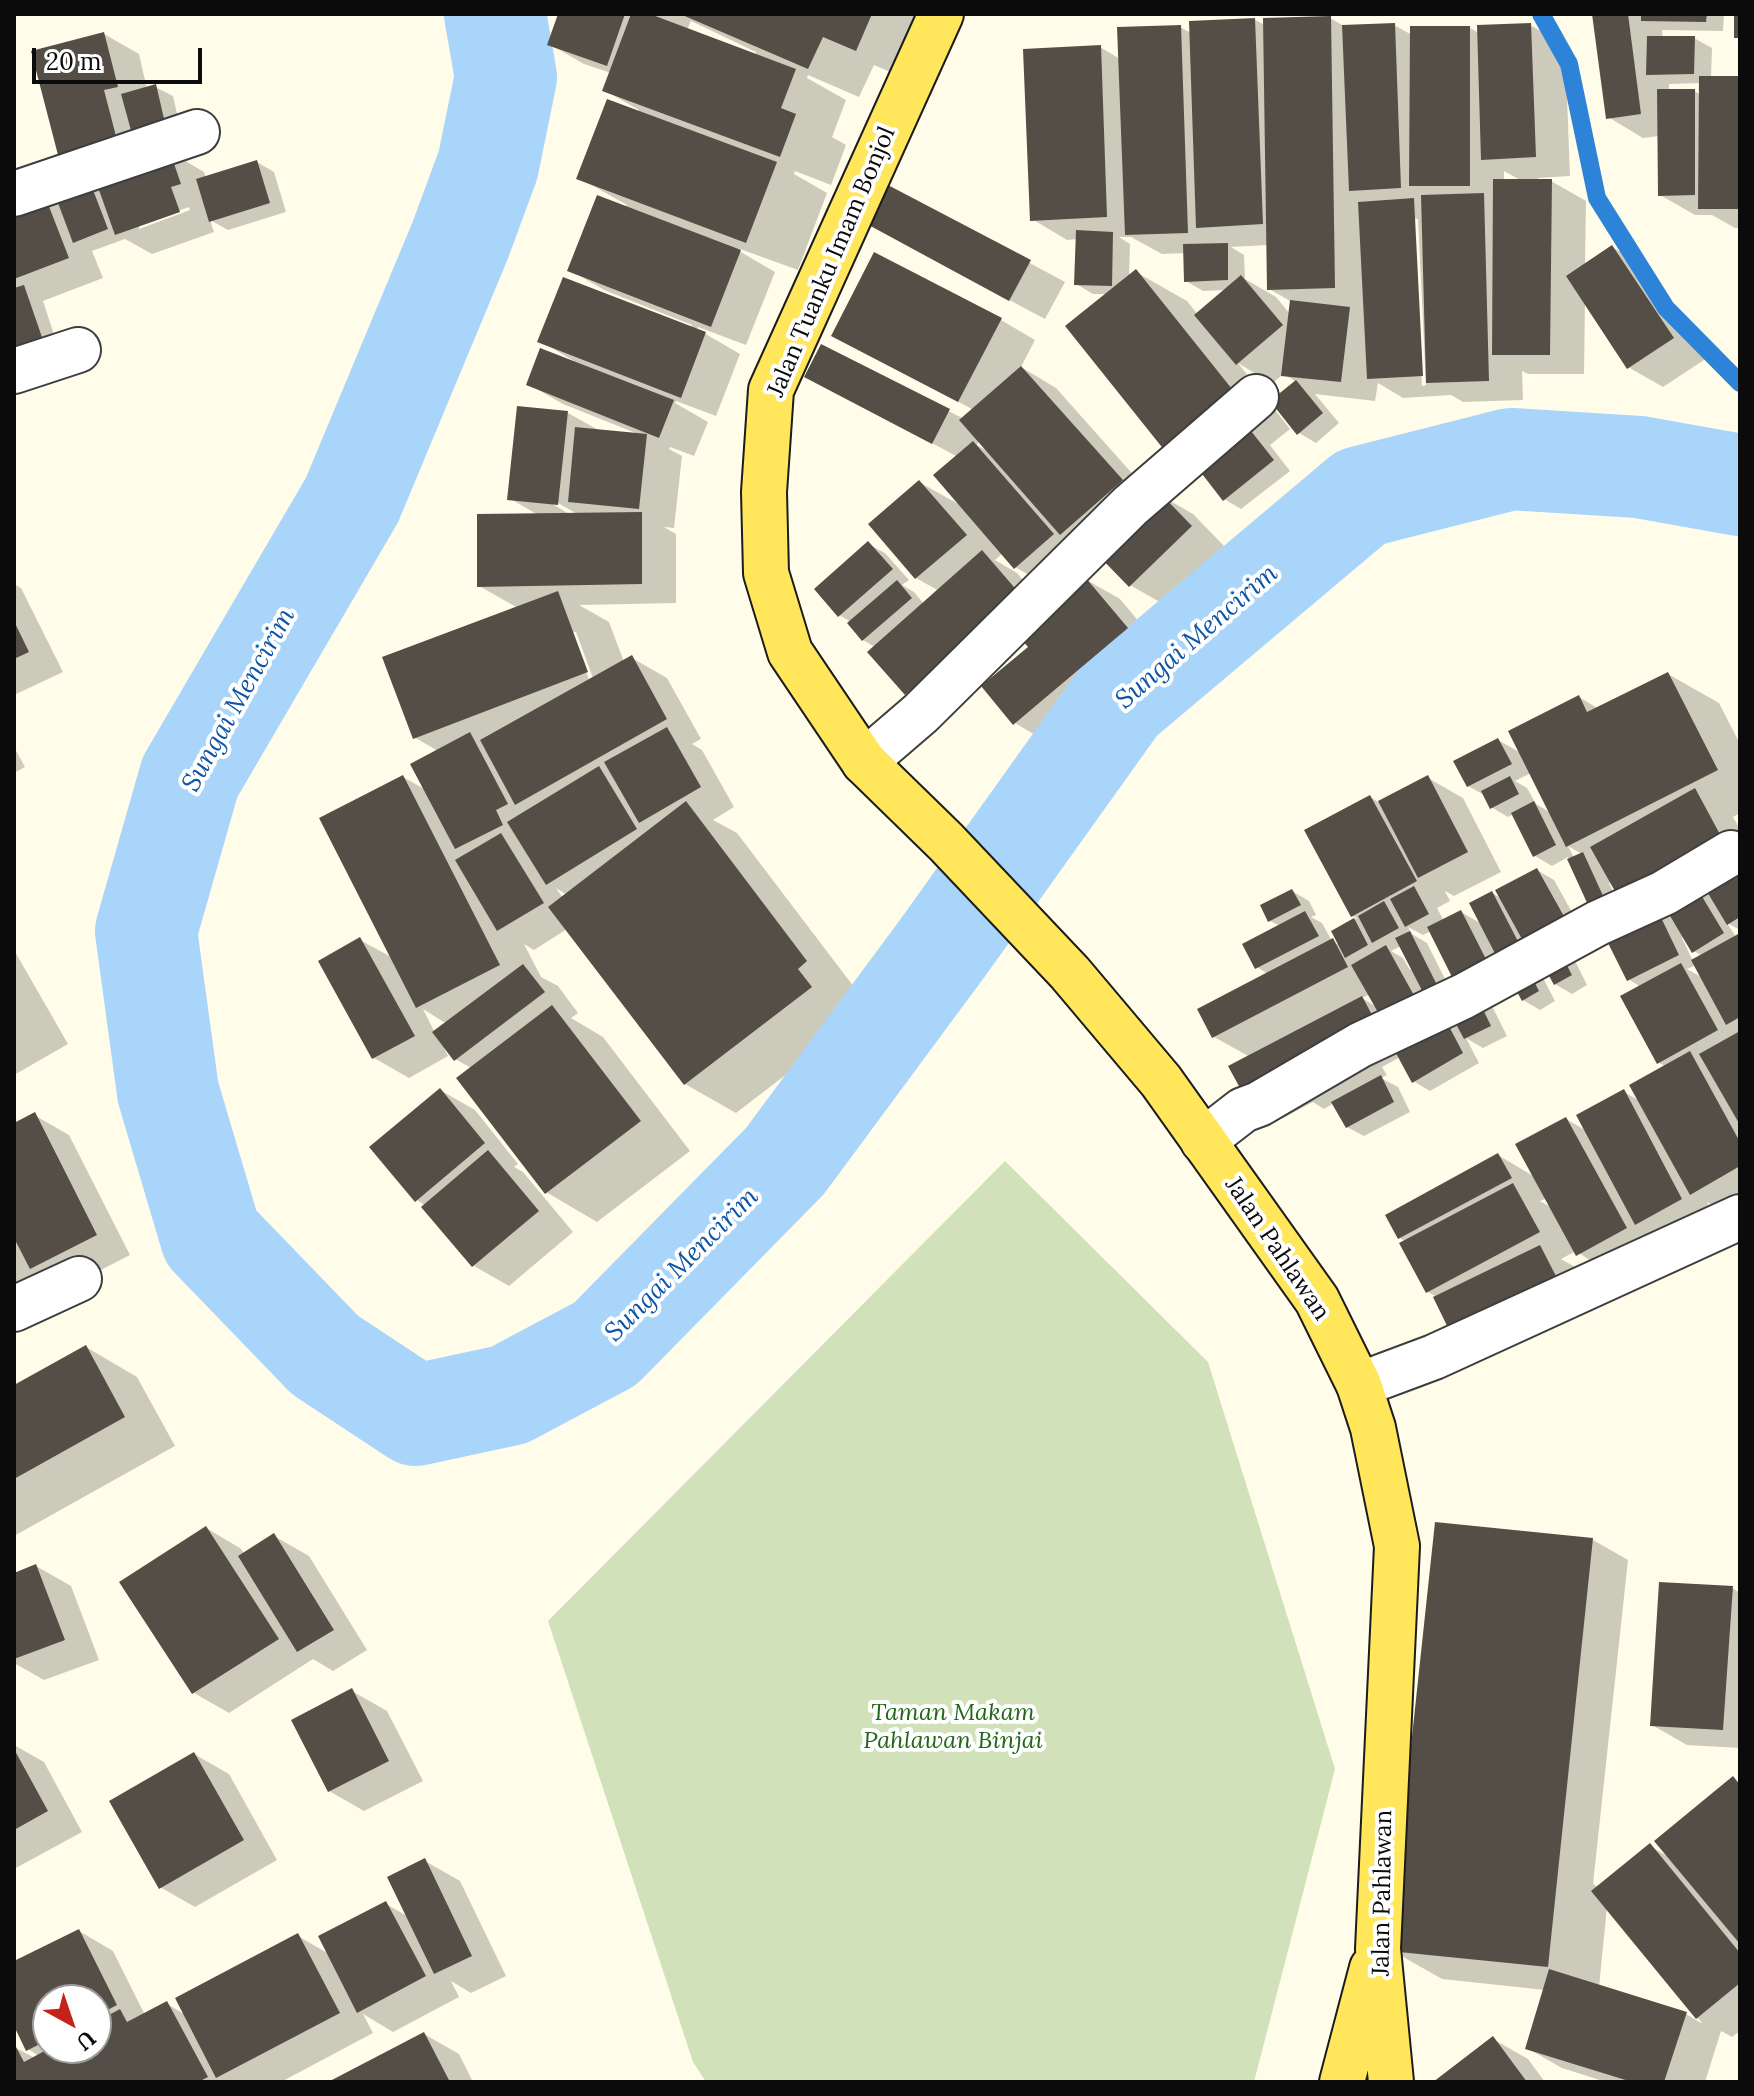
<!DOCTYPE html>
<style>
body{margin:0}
#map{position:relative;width:1754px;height:2096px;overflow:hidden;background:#fffdea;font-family:Lora,serif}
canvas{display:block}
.frame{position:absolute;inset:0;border:16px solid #0b0b0b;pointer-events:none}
.north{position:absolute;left:32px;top:1984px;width:80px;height:80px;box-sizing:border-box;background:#fff;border:2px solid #9d9d9d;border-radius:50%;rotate:140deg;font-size:22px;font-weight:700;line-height:32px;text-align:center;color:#0b0b0b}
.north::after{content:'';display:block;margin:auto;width:28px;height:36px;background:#c5221a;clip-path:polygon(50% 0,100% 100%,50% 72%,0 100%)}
.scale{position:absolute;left:32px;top:48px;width:170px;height:36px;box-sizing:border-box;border:4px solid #0b0b0b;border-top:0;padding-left:10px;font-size:24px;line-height:28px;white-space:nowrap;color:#0b0b0b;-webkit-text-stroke:6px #fff;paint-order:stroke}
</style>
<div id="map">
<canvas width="1754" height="2096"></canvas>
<div class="frame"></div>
<div class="north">U</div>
<div class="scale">20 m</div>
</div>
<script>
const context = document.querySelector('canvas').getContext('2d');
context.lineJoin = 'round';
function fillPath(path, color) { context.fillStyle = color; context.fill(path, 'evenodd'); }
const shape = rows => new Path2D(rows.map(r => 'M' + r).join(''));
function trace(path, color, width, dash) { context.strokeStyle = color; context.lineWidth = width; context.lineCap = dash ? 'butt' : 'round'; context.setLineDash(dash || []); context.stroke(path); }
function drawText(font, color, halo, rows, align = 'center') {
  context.font = font + ' Lora,serif'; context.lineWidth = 8; context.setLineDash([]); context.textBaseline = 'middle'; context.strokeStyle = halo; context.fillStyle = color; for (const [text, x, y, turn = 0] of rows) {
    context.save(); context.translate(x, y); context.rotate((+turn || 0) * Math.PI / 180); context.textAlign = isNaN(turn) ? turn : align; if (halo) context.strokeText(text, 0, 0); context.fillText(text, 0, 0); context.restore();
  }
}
fillPath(shape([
 [1005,1161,1208,1362,1335,1769,1254,2082,706,2082,693,2062,548,1621]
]), '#d1e2ba');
fillPath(shape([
 [560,14,936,14,907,79,874,65,859,97,808,75,807,78,846,100,832,137,846,145,831,185,795,171,794,174,827,193,798,270,740,249,739,251,775,272,746,345,698,327,697,329,740,354,716,416,676,401,675,403,708,422,694,456,670,447,669,449,682,456,674,528,664,527,676,534,676,603,579,605,609,622,624,662,632,658,667,678,701,739,692,744,702,750,734,807,713,820,737,833,857,991,848,999,861,1017,736,1113,685,1084,567,929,534,950,524,944,541,977,558,986,578,1013,571,1018,603,1037,690,1151,597,1222,546,1192,471,1068,455,1059,446,1047,444,1048,448,1056,409,1078,374,1058,360,940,393,958,403,777,426,790,438,751,414,737,518,608,479,586,538,515,509,498,568,413,600,431,638,434,563,404,528,384,574,361,540,341,691,328,692,325,604,290,570,270,627,205,579,178,639,110,604,90,611,73,584,64,549,44],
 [691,21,756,52,755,56,687,30],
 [551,499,579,515,571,515,549,502],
 [571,632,576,632,594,681,590,682],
 [556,888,567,895,563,898],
 [423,1009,447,1024,435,1033],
 [1594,14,1724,14,1723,31,1662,30,1663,38,1694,38,1712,48,1711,78,1740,78,1740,228,1735,228,1712,215,1695,215,1660,195,1659,136,1643,138,1608,117],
 [1701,83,1701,95,1694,91,1669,91,1669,84],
 [1330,18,1346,27,1394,25,1412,35,1470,28,1479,33,1530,25,1565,45,1570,176,1538,178,1538,181,1551,181,1586,201,1585,265,1612,247,1647,267,1707,358,1663,387,1628,367,1585,301,1584,374,1528,374,1522,371,1523,400,1463,402,1451,395,1403,398,1378,383,1375,401,1315,394,1339,423,1316,443,1299,433,1297,382,1283,374,1272,384,1238,363,1290,429,1270,445,1290,471,1241,509,1224,499,1205,474,1109,294,1093,294,1076,284,1078,239,1067,240,1032,219,1100,47,1120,59,1180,27,1191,33,1255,20,1265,25],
 [1504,171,1522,181,1504,181],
 [1413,219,1418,219,1426,385,1422,386],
 [1119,237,1131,237,1162,254,1186,253,1186,281,1203,291,1227,290,1198,315,1187,301,1136,272,1129,278,1130,244],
 [1268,245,1269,289,1292,302,1290,314,1276,297,1245,279,1244,255,1231,247],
 [104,34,139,54,147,89,155,87,173,96,184,145,167,150,204,172,206,178,257,162,274,172,286,212,228,230,210,220,214,232,152,254,125,239,92,251,103,278,43,301,60,353,14,367,14,204,90,184,101,190,96,175,60,154],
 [189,207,190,210,139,229,139,225],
 [887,186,1065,282,1045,319,902,243],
 [1001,320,1035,340,1021,367,1056,388,1154,498,1158,494,1193,514,1225,547,1165,605,1130,585,1098,552,1050,587,1015,567,1003,553,995,560,1017,573,1049,610,1085,579,1120,599,1162,649,1049,743,1015,723,1031,647,1025,639,941,713,907,693,875,647,863,640,851,622,839,615,868,544,885,553,909,580,902,585,914,592,924,604,939,591,916,578,919,482,962,506,958,457,806,376,822,346,964,419,974,410,868,355],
 [979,440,989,452,977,445],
 [14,584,21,588,63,672,14,695],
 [1668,674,1719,703,1740,744,1740,813,1733,817,1740,829,1740,930,1727,923,1736,937,1740,936,1740,1206,1726,1214,1707,1202,1716,1219,1612,1275,1576,1251,1561,1259,1575,1267,1591,1300,1453,1332,1435,1296,1428,1292,1406,1242,1400,1238,1498,1155,1535,1177,1566,1119,1587,1131,1624,1092,1640,1101,1666,1067,1658,1062,1641,987,1628,979,1568,857,1552,866,1535,856,1514,814,1508,817,1491,807,1486,796,1468,786,1498,740,1521,753,1579,697,1599,709],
 [1531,773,1551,813,1536,804,1527,788,1515,781],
 [1568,846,1582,854,1574,858],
 [1612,882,1627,922,1609,883],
 [1685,937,1694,951,1702,956,1693,961,1682,938],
 [1696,965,1703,978,1687,969],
 [1547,1198,1552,1208,1540,1201],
 [14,747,25,767,14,773],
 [1428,778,1463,798,1501,872,1454,896,1445,891,1450,901,1437,908,1444,921,1461,912,1482,924,1492,893,1502,899,1537,870,1554,880,1587,939,1574,959,1587,985,1572,994,1555,984,1538,952,1543,978,1555,1001,1540,1010,1523,1000,1511,976,1478,999,1493,1008,1507,1036,1483,1048,1466,1038,1479,1063,1430,1091,1413,1081,1400,1057,1382,1067,1387,1075,1381,1078,1398,1087,1410,1112,1364,1136,1347,1127,1334,1103,1324,1109,1313,1102,1283,1118,1248,1098,1250,1057,1214,1037,1268,974,1257,967,1280,926,1270,921,1292,891,1309,901,1316,915,1311,917,1322,923,1332,941,1341,946,1334,932,1357,918,1352,916,1370,797,1380,803],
 [1408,927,1423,935,1431,931,1461,989,1459,1007,1427,943,1412,934],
 [1401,946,1413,968,1410,970,1403,958,1391,951],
 [1370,994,1377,1007,1362,998],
 [14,950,68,1044,14,1075],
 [440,1090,475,1110,518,1164,514,1167,523,1172,573,1232,509,1286,474,1266,424,1207,426,1206,417,1200],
 [34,1115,69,1135,130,1255,66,1288,14,1301,14,1125],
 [86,1347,137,1377,175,1446,14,1536,14,1387],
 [1437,1524,1593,1540,1628,1560,1593,1884,1599,1888,1650,1846,1669,1857,1733,1779,1740,1783,1740,2031,1732,2037,1721,2031,1705,2082,1606,2082,1562,2068,1527,2048,1545,1990,1442,1979,1391,1950],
 [1607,1907,1702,2023,1701,2023,1686,2014,1599,1987],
 [206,1528,240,1548,245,1554,274,1536,309,1556,367,1650,333,1671,313,1659,229,1713,194,1693],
 [36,1566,71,1586,99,1660,44,1680,14,1663,14,1575],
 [1732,1588,1740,1593,1740,1748,1687,1745,1652,1725],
 [352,1691,387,1711,423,1781,364,1811,329,1791],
 [14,1745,44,1762,82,1832,14,1869],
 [194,1754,229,1774,277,1860,195,1907,160,1887],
 [425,1861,460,1881,506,1976,471,1993,451,1981,459,1997,393,2032,363,2014,373,2033,281,2082,14,2082,14,2047,35,2058,39,2056,28,2049,14,2022,14,1963,79,1931,113,1951,145,2015,167,2004,186,2015,298,1936,329,1954,386,1904,409,1917],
 [48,2000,96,2000,96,2048,48,2048],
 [424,2034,459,2054,473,2082,332,2082],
 [1493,2039,1528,2059,1545,2082,1437,2082]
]), '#0003');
trace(shape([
 [1541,14,1569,64,1597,198,1666,308,1740,383]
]), '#2c83d7', 18);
trace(shape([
 [495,14,506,77,488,165,460,241,352,500,190,777,146,931,168,1092,211,1237,325,1355,416,1415,509,1395,605,1344,785,1161,944,946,1119,701,1361,497,1511,459,1639,467,1740,485]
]), '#aad5fb', 102);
fillPath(shape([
 [558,14,625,14,607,66,547,45],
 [631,14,650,14,796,69,781,108,796,114,780,157,602,91],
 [680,14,872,14,856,51,823,37,808,69],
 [1592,14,1628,14,1641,114,1606,119],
 [1641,14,1707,14,1706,22,1641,21],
 [1734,14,1740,14,1740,38,1734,38],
 [1331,16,1335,288,1267,290,1263,18],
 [1255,18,1263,224,1196,228,1189,21],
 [1395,23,1401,188,1349,191,1342,25],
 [1531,23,1536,157,1481,160,1477,25],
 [1181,25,1188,233,1125,235,1117,27],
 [1410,26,1470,26,1470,186,1409,186],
 [104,32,118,87,104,90,117,140,58,155,31,51],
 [1647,36,1695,36,1694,74,1646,75],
 [1101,45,1107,217,1030,221,1023,49],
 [1699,76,1740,76,1740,209,1698,209],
 [156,84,168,136,135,145,121,94],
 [1657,89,1695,89,1695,195,1658,196],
 [607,99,777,162,746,243,576,179],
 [169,149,181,184,171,187,180,212,115,235,94,176],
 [257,160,270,203,209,222,196,179],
 [1493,179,1552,179,1550,355,1492,355],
 [90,182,108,229,73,243,55,195],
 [886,184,1031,260,1009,301,865,223],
 [43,191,69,258,14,279,14,202],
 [1484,193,1489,381,1426,383,1421,195],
 [597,195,741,250,711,327,567,271],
 [1414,198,1423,376,1367,379,1358,202],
 [1076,230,1113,232,1112,286,1074,285],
 [1228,243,1228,280,1184,282,1183,244],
 [1612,245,1674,338,1627,369,1566,276],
 [874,252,1002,318,958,402,831,336],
 [1136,269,1240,399,1169,456,1065,326],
 [1241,275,1283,325,1236,365,1194,315],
 [563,277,706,332,681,398,537,342],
 [24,285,44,343,14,353,14,288],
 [1290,300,1350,307,1341,382,1281,376],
 [821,344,950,409,932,444,804,377],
 [540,348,674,400,659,438,526,385],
 [1021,366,1123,480,1060,535,959,420],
 [1296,380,1323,413,1297,435,1270,401],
 [517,406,568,411,558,505,507,500],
 [1243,421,1274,460,1223,501,1192,461],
 [575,427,647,434,639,509,568,502],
 [973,441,1054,534,1014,569,933,475],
 [919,480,967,535,915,579,868,524],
 [1158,491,1192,526,1129,587,1095,552],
 [642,512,642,584,477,587,477,514],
 [868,541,893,569,838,617,814,589],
 [982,550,1020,594,905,695,867,652],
 [1085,577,1128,628,1013,725,981,686,1028,647,1017,634],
 [897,580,912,598,862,641,847,623],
 [558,591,588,672,413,739,382,657],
 [14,621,29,652,14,659],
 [632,655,667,719,515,805,480,740],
 [1668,672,1718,770,1566,847,1508,731,1579,695,1587,712],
 [667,727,701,787,639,823,604,762],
 [470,732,508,804,496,810,503,825,455,849,410,764],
 [1498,738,1512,764,1467,787,1453,761],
 [599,766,637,829,546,885,507,822],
 [403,775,500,965,416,1008,319,818],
 [1428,775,1468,852,1418,878,1378,801],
 [1510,776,1519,794,1490,809,1481,791],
 [1695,788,1729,851,1625,909,1590,847],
 [1370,795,1417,881,1351,917,1304,830],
 [686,801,807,961,798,969,812,987,684,1085,548,907],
 [1534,801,1556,845,1533,857,1511,813],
 [501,833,544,903,497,931,455,860],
 [1583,852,1610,911,1594,918,1567,859],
 [1740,855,1740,917,1727,925,1700,880],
 [1537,868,1571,929,1529,952,1495,890],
 [1695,885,1724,933,1692,953,1663,904],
 [1414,886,1429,914,1405,927,1390,899],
 [1292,889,1301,905,1268,922,1260,905],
 [1492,891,1525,955,1502,967,1469,903],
 [1384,901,1399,928,1372,943,1358,916],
 [1655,905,1679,955,1627,981,1602,931],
 [1461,910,1493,973,1459,991,1427,927],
 [1305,911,1319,936,1255,969,1242,944],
 [1354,918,1368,945,1345,958,1331,931],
 [1410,931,1443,997,1429,1004,1395,938],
 [1740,933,1740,1017,1726,1025,1691,960],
 [360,937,415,1036,372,1059,318,961],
 [1333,938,1348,967,1212,1038,1197,1009],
 [1386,945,1421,1008,1387,1028,1351,965],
 [1557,947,1572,975,1554,985,1539,957],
 [1681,963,1718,1030,1657,1064,1620,996],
 [523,964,545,992,454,1061,432,1032],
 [1526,966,1539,991,1522,1001,1508,975],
 [1476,995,1491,1026,1464,1039,1449,1011],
 [1362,996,1380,1030,1246,1099,1228,1066],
 [552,1005,641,1121,545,1194,456,1078],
 [1442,1013,1463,1053,1412,1083,1390,1042],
 [1740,1031,1740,1125,1699,1054],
 [1690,1051,1740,1142,1740,1166,1690,1195,1629,1085],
 [1381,1075,1394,1102,1346,1128,1331,1102],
 [440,1088,485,1143,415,1202,369,1147],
 [1624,1089,1682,1199,1635,1225,1576,1115],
 [35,1112,97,1235,30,1269,14,1238,14,1123],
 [1566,1117,1627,1228,1576,1256,1515,1144],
 [488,1150,539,1211,472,1267,421,1207],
 [1498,1153,1512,1178,1398,1239,1385,1215],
 [1513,1183,1540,1232,1426,1293,1399,1243],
 [1540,1245,1558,1280,1451,1334,1433,1297],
 [86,1345,125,1417,14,1479,14,1385],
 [1435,1522,1593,1538,1548,1967,1389,1951],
 [206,1526,279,1639,192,1694,119,1582],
 [274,1533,334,1630,297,1652,238,1556],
 [36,1564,65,1640,14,1659,14,1573],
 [1659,1582,1733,1586,1723,1730,1650,1726],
 [352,1688,389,1761,328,1792,291,1720],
 [14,1749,48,1811,14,1830],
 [194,1752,244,1840,159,1889,109,1801],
 [1733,1776,1740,1785,1740,1944,1654,1841],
 [1650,1843,1740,1953,1740,1983,1696,2019,1591,1891],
 [425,1858,472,1956,434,1974,387,1877],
 [386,1901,426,1976,357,2013,318,1936],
 [79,1929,117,2005,96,2016,96,2000,48,2000,48,2040,26,2051,14,2026,14,1961],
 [298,1933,340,2013,216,2078,175,1998],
 [1549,1969,1687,2012,1664,2082,1632,2082,1525,2049],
 [167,2001,208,2077,198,2082,14,2082,14,2043,24,2062,50,2048,96,2048,96,2022,120,2009,127,2022],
 [424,2032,450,2082,328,2082],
 [1493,2036,1527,2082,1433,2082]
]), '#554e47');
const minor = shape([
 [14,194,197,132],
 [14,371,78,350],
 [864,762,921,713,1130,506,1256,397],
 [1203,1141,1243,1110,1259,1104,1360,1045,1464,996,1598,923,1664,893,1731,853],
 [14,1309,79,1279],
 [1359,1385,1434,1357,1740,1217]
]);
const major = shape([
 [941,14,771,390,764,492,766,573,790,652,864,762,946,842,1070,973,1161,1081,1317,1300,1359,1385,1373,1428,1397,1546,1378,1949,1391,2082],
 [1342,2082,1372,1968]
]);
trace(minor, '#3e3e3e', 48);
trace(major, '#1c1c1c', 48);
trace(minor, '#fff', 44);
trace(major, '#ffe65a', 44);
drawText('24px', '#0b0b0b', '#fff', [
 ["Jalan Tuanku Imam Bonjol",832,262,-67],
 ["Jalan Pahlawan",1277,1249,56],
 ["Jalan Pahlawan",1383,1893,-89]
]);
drawText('italic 24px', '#216718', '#fff', [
 ["Taman Makam",953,1713],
 ["Pahlawan Binjai",953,1741]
]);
drawText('italic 26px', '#0d55a5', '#fff', [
 ["Sungai Mencirim",1197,637,-41],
 ["Sungai Mencirim",239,700,-61],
 ["Sungai Mencirim",682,1265,-45]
]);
</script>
